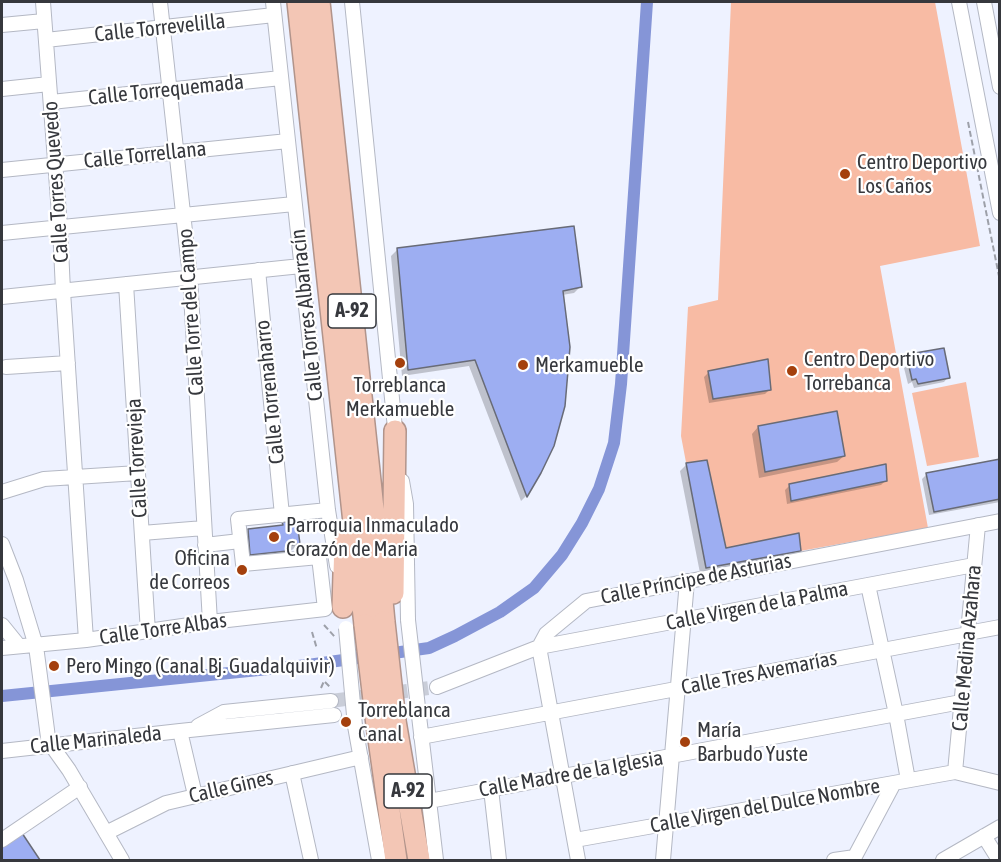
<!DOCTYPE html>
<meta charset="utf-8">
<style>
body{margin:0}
#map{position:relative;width:1001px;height:862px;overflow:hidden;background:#eef2ff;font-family:"Asap Condensed",sans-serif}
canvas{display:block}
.frame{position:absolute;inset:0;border:3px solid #36383d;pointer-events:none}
</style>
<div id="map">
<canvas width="1001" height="862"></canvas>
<div class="frame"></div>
</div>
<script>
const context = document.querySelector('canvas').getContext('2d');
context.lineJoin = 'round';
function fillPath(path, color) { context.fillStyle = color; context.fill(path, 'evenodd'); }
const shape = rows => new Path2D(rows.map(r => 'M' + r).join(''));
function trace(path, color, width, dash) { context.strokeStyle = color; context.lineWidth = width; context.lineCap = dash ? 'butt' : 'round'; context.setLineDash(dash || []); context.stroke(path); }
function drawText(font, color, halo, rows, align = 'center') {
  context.font = font + ' "Asap Condensed",sans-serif'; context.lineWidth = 4.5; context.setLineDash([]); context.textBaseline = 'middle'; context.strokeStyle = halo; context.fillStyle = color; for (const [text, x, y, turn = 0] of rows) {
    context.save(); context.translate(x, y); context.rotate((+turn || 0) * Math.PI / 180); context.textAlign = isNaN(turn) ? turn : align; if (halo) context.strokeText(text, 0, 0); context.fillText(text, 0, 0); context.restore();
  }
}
fillPath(shape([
 [731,2,935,2,980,246,880,266,928,528,706,568,681,436,688,307,718,300],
 [966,382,979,457,927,466,912,393]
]), '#f8bba4');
fillPath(shape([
 [397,250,580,287,574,293,562,295,540,472,526,496,521,501,469,366,402,376,391,256],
 [916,354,948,377,944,382,914,388,912,382,908,384,904,368,909,364,912,363,912,359],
 [709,372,770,389,765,394,709,403,704,377],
 [758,427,844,456,837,462,759,478,752,434],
 [1000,461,1000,502,929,515,922,479,927,474],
 [686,465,725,549,800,551,794,557,700,573,680,471],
 [886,480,881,485,787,504,785,490,790,485],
 [283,523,298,544,292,550,286,551,280,557,245,560,242,536,249,530,279,527],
 [21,835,38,860,2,860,2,848]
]), '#0003');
trace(shape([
 [2,696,308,665,429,648,455,636,500,612,534,588,562,555,582,523,599,489,614,443,621,384,647,2]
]), '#8595d7', 12);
const building = shape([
 [574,226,582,287,563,291,570,347,565,406,554,446,541,473,527,497,475,360,408,370,397,248,574,226],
 [944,348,950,378,918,384,916,379,912,380,908,362,917,360,915,353,944,348],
 [768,359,771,390,713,399,708,371,768,359],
 [837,411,845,456,765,472,758,426,837,411],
 [1000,459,1000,499,934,512,926,473,1000,459],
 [707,460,726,548,799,533,801,551,706,568,686,463,707,460],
 [886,464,887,481,791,501,789,484,886,464],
 [296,521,296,529,298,529,300,544,289,545,289,547,287,547,287,551,250,555,248,529,283,525,282,522,296,521],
 [22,833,40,860,2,860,2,847,22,833]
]);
fillPath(building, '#9daef2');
trace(building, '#686b77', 1.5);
trace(shape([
 [331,701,437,687]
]), '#c9cdd8', 14, [14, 7]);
const minor = shape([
 [43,2,60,227,63,291,86,640],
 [160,2,190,277,210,622],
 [273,2,328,510,337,566],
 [352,2,396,438],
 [959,2,1000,213],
 [984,2,1000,87],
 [2,25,44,21],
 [46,40,274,15],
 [2,89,49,84],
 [51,102,281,78],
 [2,170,288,141],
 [2,233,294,204],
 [258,270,282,515],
 [126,284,148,632],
 [2,297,301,266],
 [6,367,68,363],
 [402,481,406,504,408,620],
 [2,492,44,479,138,473],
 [142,533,204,528],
 [2,544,16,580,36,646,49,745],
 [205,545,240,541],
 [868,585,896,714,908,780],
 [2,625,19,646],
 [968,633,1000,627],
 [539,647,546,634,586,601,1000,521],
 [539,647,578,860],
 [2,648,86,640,210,622,325,609,319,557,243,564,238,519,328,510],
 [437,687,539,647,974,565],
 [419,716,436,860],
 [198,726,224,712,331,701],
 [355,726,379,860],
 [180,731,195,795],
 [421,737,968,634],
 [49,745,54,749,69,770,122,860],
 [2,751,180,731,334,715],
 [955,772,978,525],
 [292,773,311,860],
 [491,789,499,860],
 [429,801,961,702],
 [106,833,166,803,361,757],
 [984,836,999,860],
 [2,840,80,787],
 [575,840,955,772,1000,783],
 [663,860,687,581],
 [834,860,855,857],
 [853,860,894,783],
 [943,860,1000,827]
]);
const highway = shape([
 [298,2,365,625],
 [319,2,376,537,384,622],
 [393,593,395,431],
 [343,607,345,541],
 [395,721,419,860],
 [377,725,396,860]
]);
trace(minor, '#b4b8c4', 16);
trace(highway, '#b1948b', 24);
trace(shape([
 [968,122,1000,281],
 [324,625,335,637],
 [312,632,317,649],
 [321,688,324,681,331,688]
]), '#9da0a9', 2, [6, 3]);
trace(minor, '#fff', 14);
trace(highway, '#f3c6b5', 21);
const minorBridge = shape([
 [408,620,419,716],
 [346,628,355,726]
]);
const highwayBridge = shape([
 [384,622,395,721],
 [365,625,377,725]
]);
trace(minorBridge, '#b4b8c4', 16, []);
trace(highwayBridge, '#b1948b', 24, []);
trace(minorBridge, '#fff', 14);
trace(highwayBridge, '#f3c6b5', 21);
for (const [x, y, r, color] of [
 [845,174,6,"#a4400d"],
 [400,363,6,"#a4400d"],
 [523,365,6,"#a4400d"],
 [792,371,6,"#a4400d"],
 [274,537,6,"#a4400d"],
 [242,570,6,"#a4400d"],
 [54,666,6,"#a4400d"],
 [346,722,6,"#a4400d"],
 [685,742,6,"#a4400d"]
]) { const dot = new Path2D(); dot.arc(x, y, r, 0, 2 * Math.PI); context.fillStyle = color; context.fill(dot); trace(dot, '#fff', 2); }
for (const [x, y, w] of [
 [352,311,48],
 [408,791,48]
]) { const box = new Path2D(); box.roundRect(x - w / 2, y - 17, w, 34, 4.5); context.fillStyle = '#fff'; context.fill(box); trace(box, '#36383d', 1.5); }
drawText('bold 20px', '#36383d', null, [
 ["A-92",352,311],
 ["A-92",408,791]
]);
drawText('21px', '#36383d', '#fff', [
 ["Calle Torrevelilla",160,28,-6],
 ["Calle Torrequemada",166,90,-6],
 ["Calle Torrellana",145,155,-6],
 ["Calle Torres Quevedo",56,182,-94],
 ["Calle Torre del Campo",191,312,-94],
 ["Calle Torres Albarracín",307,315,-96],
 ["Calle Torrenaharro",270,392,-96],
 ["Calle Torrevieja",137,458,-93],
 ["Calle Príncipe de Asturias",696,579,-11],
 ["Calle Virgen de la Palma",757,606,-11],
 ["Calle Torre Albas",163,629,-8],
 ["Calle Medina Azahara",967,648,-85],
 ["Calle Tres Avemarías",759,673,-11],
 ["Calle Marinaleda",96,740,-6],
 ["Calle Madre de la Iglesia",571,774,-10],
 ["Calle Gines",231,787,-13],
 ["Calle Virgen del Dulce Nombre",765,806,-10]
]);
drawText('21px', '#36383d', '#fff', [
 ["Centro Deportivo",857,162],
 ["Los Caños",857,186],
 ["Centro Deportivo",804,359],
 ["Torrebanca",804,383],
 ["Merkamueble",535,365],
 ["Torreblanca",400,385,"center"],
 ["Merkamueble",400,409,"center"],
 ["Parroquia Inmaculado",286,525],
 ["Corazón de Maria",286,549],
 ["Oficina",230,558,"right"],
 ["de Correos",230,582,"right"],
 ["Pero Mingo (Canal Bj. Guadalquivir)",66,666],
 ["Torreblanca",358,710],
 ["Canal",358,734],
 ["María",697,730],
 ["Barbudo Yuste",697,754]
], 'left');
</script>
